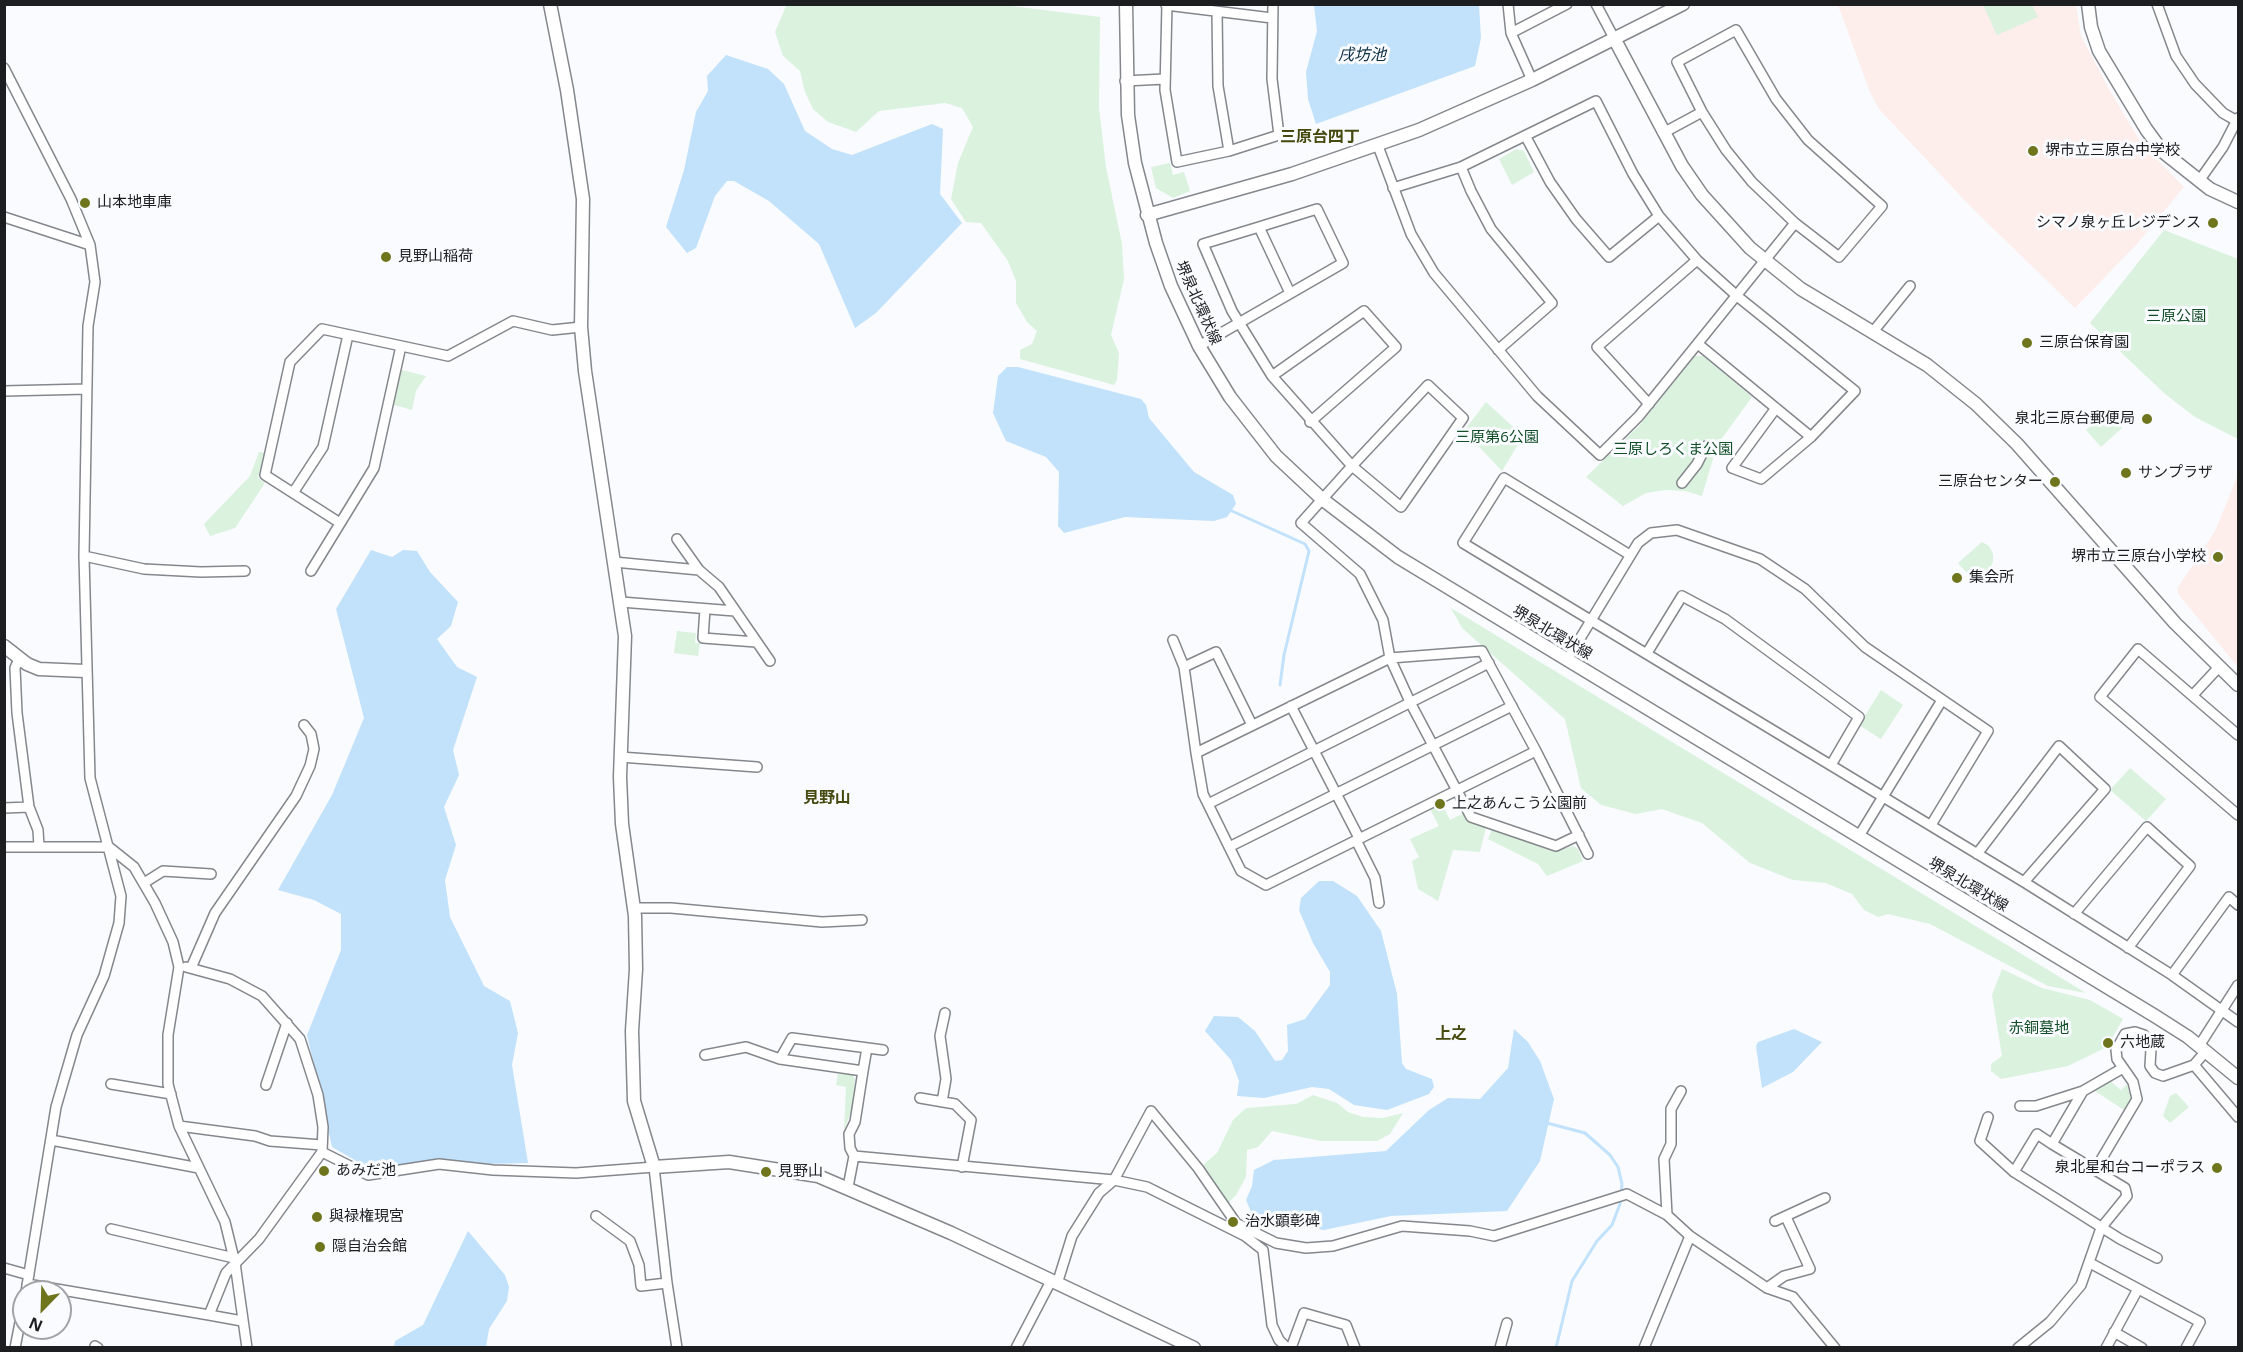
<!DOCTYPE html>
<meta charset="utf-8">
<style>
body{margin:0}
#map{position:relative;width:2243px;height:1352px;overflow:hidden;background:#f9fbff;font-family:"Open Sans",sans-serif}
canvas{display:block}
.frame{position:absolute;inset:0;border:6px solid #1d1e20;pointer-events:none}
.north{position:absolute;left:12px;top:1280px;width:60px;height:60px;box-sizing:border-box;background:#f9fbff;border:2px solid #a1a3a6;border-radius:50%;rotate:203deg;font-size:16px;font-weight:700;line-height:24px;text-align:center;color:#1d1e20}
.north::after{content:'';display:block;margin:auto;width:21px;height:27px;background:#6e751d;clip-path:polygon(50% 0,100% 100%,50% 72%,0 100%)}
</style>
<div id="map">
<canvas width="2243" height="1352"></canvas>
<div class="frame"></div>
<div class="north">N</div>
</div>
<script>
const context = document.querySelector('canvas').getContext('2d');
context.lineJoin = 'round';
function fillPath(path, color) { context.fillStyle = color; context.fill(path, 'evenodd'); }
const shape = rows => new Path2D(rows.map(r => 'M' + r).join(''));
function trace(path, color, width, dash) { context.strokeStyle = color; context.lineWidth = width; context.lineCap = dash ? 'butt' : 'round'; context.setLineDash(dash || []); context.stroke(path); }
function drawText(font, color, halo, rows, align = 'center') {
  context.font = font + ' "Open Sans","Noto Sans JP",sans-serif'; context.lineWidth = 6; context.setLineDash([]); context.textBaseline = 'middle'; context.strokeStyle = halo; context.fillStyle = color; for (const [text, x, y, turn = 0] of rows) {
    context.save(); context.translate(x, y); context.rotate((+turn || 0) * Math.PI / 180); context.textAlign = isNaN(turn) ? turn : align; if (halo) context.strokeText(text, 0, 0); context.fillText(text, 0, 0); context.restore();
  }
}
fillPath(shape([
 [1838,5,2076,5,2081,36,2110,91,2142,144,2184,187,2136,245,2075,308,1970,206,1879,109,1870,92],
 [2238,475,2238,667,2179,595,2177,589,2215,531]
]), '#fdedeb');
fillPath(shape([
 [787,4,995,4,1100,17,1099,108,1106,167,1122,244,1124,279,1111,335,1119,353,1117,380,1114,385,1020,359,1020,350,1032,344,1037,331,1027,322,1016,303,1016,281,1008,261,981,223,966,222,951,199,958,163,973,127,962,108,945,103,879,111,856,132,828,122,813,109,805,92,800,71,783,56,775,32],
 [1983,5,2032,5,2038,17,1997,35],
 [1516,149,1524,151,1534,172,1512,185,1499,159],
 [1170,163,1173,175,1184,172,1190,191,1173,198,1156,188,1151,167],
 [2164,230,2238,259,2238,439,2195,417,2164,393,2090,323],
 [1695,356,1703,356,1752,397,1717,445,1702,496,1685,491,1665,490,1646,493,1623,506,1586,477,1639,426],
 [402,370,426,376,416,391,412,410,394,405],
 [1486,402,1523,436,1502,471,1464,431],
 [2112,407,2123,419,2118,423,2122,428,2101,447,2086,430],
 [259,452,264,453,258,478,265,483,235,528,210,536,204,524,250,476],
 [1982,542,1989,546,1993,554,1993,562,1988,572,1975,582,1958,563],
 [1451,608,2086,993,2048,986,1930,924,1888,914,1878,917,1864,910,1852,894,1826,883,1793,880,1750,863,1702,823,1662,809,1636,814,1601,805,1581,788,1565,719,1462,628],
 [677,631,696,633,695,643,700,643,698,656,674,653],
 [1881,690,1903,705,1881,739,1859,725],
 [2130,768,2166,799,2146,821,2110,790],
 [1442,804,1450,820,1464,813,1467,819,1486,827,1480,852,1453,850,1438,901,1418,889,1412,861,1419,857,1410,839,1439,826,1430,809],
 [1492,829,1555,852,1573,846,1578,849,1583,861,1547,876,1538,864,1488,839],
 [2002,969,2042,988,2090,1000,2123,1019,2107,1047,2068,1066,2001,1079,1991,1071,1991,1064,2002,1056,1992,995],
 [838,1074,853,1075,855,1080,852,1110,844,1130,846,1087,836,1085],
 [2110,1081,2121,1090,2127,1084,2131,1099,2124,1110,2092,1089],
 [2176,1093,2189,1107,2170,1123,2163,1116,2170,1096],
 [1313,1095,1337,1103,1348,1112,1363,1117,1383,1118,1403,1113,1390,1134,1377,1141,1321,1141,1272,1131,1258,1147,1247,1150,1246,1177,1236,1195,1228,1203,1204,1169,1204,1164,1217,1153,1233,1120,1246,1108,1296,1104]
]), '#daf2de');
fillPath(shape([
 [1314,5,1479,5,1481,38,1475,66,1316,124,1308,99,1306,72,1317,31],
 [726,55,768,69,784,84,805,131,832,149,852,155,932,124,943,129,940,194,962,223,876,313,855,328,819,244,769,201,734,181,727,181,715,196,696,248,687,253,666,227,684,170,696,112,708,91,707,76],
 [1007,367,1018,367,1141,399,1146,405,1149,418,1194,472,1233,495,1236,504,1227,517,1214,521,1125,517,1064,533,1058,526,1059,472,1046,457,1006,441,993,413,998,376],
 [371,550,392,557,403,550,417,551,430,572,458,602,451,626,437,639,457,667,477,677,453,750,459,775,444,807,456,845,445,880,450,917,484,986,510,1001,518,1033,512,1065,528,1163,479,1164,439,1159,372,1170,332,1147,307,1035,341,950,341,914,314,900,278,890,332,795,364,718,336,609],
 [1319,881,1333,881,1357,896,1381,931,1397,994,1402,1063,1406,1069,1432,1079,1434,1087,1429,1094,1387,1110,1354,1105,1329,1089,1312,1087,1264,1098,1237,1096,1239,1081,1231,1060,1205,1031,1214,1016,1238,1017,1255,1031,1275,1061,1282,1060,1288,1051,1287,1025,1305,1019,1330,985,1330,972,1313,943,1299,910,1301,898],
 [1514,1029,1528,1042,1540,1061,1554,1099,1540,1161,1507,1211,1391,1216,1324,1230,1275,1222,1251,1212,1246,1200,1252,1186,1254,1170,1274,1160,1386,1151,1429,1110,1448,1098,1480,1099,1508,1068],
 [1794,1029,1822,1042,1793,1072,1762,1088,1756,1046,1758,1042],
 [468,1231,505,1275,509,1287,507,1301,489,1329,486,1347,394,1347,395,1341,423,1325]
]), '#c1e2fa');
trace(shape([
 [1232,511,1305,544,1309,551,1284,655,1280,685],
 [1547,1123,1585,1133,1610,1155,1618,1167,1622,1184,1620,1204,1612,1225,1597,1241,1572,1281,1556,1348]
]), '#c1e2fa', 3);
const street = shape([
 [1167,4,1165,90,1177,162,1229,151,1279,135,1272,79,1273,4],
 [1508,4,1511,33,1532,80],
 [1596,4,1615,40],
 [2157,4,2176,56,2195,84,2223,113,2237,121],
 [1166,5,1272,18],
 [1217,12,1218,86,1229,151],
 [1736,30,1776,99,1808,140,1882,206,1839,257,1795,223,1752,182,1726,150,1702,112,1677,62,1736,30],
 [1511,33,1567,4],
 [4,68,71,199,90,245,95,282,88,326,84,556,90,778,121,896,119,923,104,976,77,1035,56,1107,26,1292],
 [1125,81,1164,79],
 [1663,133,1702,112],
 [1526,137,1550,182,1576,219,1609,257,1659,216],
 [1378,146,1411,234,1434,273,1537,396,1600,455,1639,416,1795,223],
 [1461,167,1471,191,1491,229,1552,303,1498,350],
 [2199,181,2223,147,2238,118],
 [1393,188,1461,167,1596,101,1633,174,1659,216,1697,260,1737,296,1855,391,1811,437,1761,479,1732,468,1776,408],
 [4,217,90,245],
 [1290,293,1259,227,1203,244,1232,311,1272,376,1352,466,1401,507,1463,418,1428,385,1352,466,1301,523,1360,574,1383,620,1390,658,1411,704,1471,817,1556,846,1579,835],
 [1872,333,1910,286],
 [1698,344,1811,437],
 [1199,346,1343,263,1317,209,1259,227],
 [1272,376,1364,311,1396,347,1310,422],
 [4,391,87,389],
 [1649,404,1597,347,1697,260],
 [1682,483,1697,464,1706,446],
 [293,493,323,447,348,335],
 [340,523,265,475,290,362,322,329,448,356,513,321,552,330,581,327],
 [677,539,699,570,719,587,770,661],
 [1630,555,1504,478,1463,543,2024,882,2172,975,2238,1022],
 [84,556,144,569,201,572,245,571],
 [614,562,699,570],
 [311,571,374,468,401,346],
 [621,602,735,611],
 [705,609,703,638,756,642],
 [1173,640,1184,667,1196,753],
 [1647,653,1682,596,1725,619,1859,717,1831,765],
 [19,659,15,668,17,713,29,807,38,830,39,846],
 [1567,660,1638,543,1651,533,1677,530,1760,559,1805,589,1865,647,1988,731,1931,825],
 [1184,667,1216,652,1252,725],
 [2193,695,2219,667],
 [1291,706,1359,838],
 [2238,735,2138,649,2100,697,2238,815],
 [1536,751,1266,885,1241,871,1203,794,1196,753,1390,658,1482,651,1536,751,1588,854],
 [620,757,757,767],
 [1208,804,1489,663],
 [4,808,29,807],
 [1859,836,1942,700],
 [1356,840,1375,878,1379,903],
 [4,847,109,847,134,867,155,903,173,942,179,967,168,1035,168,1084,179,1126,225,1222,235,1263,247,1348],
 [1229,847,1512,706],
 [1977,854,2059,746,2105,789,2024,882],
 [144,883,163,871,211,874],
 [633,908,671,908,822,922,862,920],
 [2074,914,2147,827,2190,866,2128,948],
 [186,967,230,979,262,996,300,1039,318,1095,323,1127,322,1152],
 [191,968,215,913,296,796,310,766,314,749,311,734,304,725],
 [2172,975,2229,897,2238,905],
 [2199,1046,2238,985],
 [705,1055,746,1047,780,1059,863,1071,855,1122,849,1134,850,1148,854,1156,848,1187],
 [780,1059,792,1038,883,1050],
 [2194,1065,2238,1117],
 [863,1071,867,1048],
 [111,1084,171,1094],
 [266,1085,287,1023],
 [920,1098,955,1104,971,1120,962,1167],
 [942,1102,946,1079,940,1036,945,1013],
 [2020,1106,2036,1106,2083,1091,2123,1068],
 [1988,1117,1980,1141,2014,1172,2120,1239,2157,1258],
 [179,1126,255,1136,270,1141,322,1145],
 [51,1140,199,1168],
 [854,1156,1114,1180,1147,1187,1245,1236,1263,1250,1272,1325,1279,1340,1287,1348],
 [2095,1170,2137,1099,2133,1082,2117,1059,2116,1050,2125,1034,2135,1032,2144,1035,2151,1049,2150,1066,2155,1073,2163,1076,2194,1065,2206,1051],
 [2014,1172,2037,1134,2052,1144,2083,1091],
 [1667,1215,1664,1159,1671,1144,1671,1109,1681,1091],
 [596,1216,630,1241,639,1265,641,1286,667,1283],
 [1775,1221,1825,1198],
 [1236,1223,1276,1243,1306,1248,1333,1246,1402,1226,1470,1231,1494,1236,1627,1194,1667,1215,1690,1236,1767,1288,1793,1297,1835,1348],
 [111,1229,234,1258],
 [2090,1263,2200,1322,2186,1348],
 [4,1268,29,1275],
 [27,1284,209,1315,226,1273,259,1239,322,1152,368,1175,439,1164,493,1170,576,1173,654,1167,667,1283,677,1348],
 [1057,1284,1072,1236,1099,1193,1114,1180,1151,1111,1198,1168,1236,1223,1234,1228],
 [1767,1288,1784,1276,1810,1269,1786,1217],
 [209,1315,242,1321],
 [2114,1332,2142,1348],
 [95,1346,98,1348],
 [15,1348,24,1302],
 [1016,1348,1051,1281],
 [1291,1348,1304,1313,1346,1325,1355,1348],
 [1500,1348,1507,1323],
 [1644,1348,1690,1236],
 [2018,1348,2050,1322,2081,1285,2101,1228,2127,1196,2125,1188,2052,1144],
 [2106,1348,2138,1289]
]);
const secondary = shape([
 [550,4,567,90,583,199,581,327,585,371,625,636,620,777,622,824,635,916,636,969,632,1031,634,1101,654,1167,729,1162,818,1176,951,1233,1194,1348],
 [1126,4,1128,115,1135,163,1156,243,1171,286,1199,346,1230,397,1276,456,1322,499,1398,557,2155,1016,2188,1037,2238,1078],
 [2088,4,2091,27,2099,51,2146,129,2162,151,2210,189,2238,202],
 [1615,40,1682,166,1702,195,1750,248,1801,289,1927,365,1976,404,2017,444,2175,623,2238,685],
 [1147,215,1292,174,1419,130,1532,80,1683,4],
 [4,646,27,664,39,669,85,671]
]);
trace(street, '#84878c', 12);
trace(secondary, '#84878c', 15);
trace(street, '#fff', 9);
trace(secondary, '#fff', 12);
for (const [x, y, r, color] of [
 [2033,151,6,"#6e751d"],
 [85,203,6,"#6e751d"],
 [2213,223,6,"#6e751d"],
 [386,257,6,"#6e751d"],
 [2027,343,6,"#6e751d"],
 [2147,419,6,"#6e751d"],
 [2126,473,6,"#6e751d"],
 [2055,482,6,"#6e751d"],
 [2218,557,6,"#6e751d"],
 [1957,578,6,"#6e751d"],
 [1440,804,6,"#6e751d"],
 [2108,1043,6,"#6e751d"],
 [2217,1168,6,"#6e751d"],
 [324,1171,6,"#6e751d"],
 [766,1172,6,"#6e751d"],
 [317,1217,6,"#6e751d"],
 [1233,1222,6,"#6e751d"],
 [320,1247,6,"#6e751d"]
]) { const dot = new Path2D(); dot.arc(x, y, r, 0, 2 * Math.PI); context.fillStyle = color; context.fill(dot); trace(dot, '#f9fbff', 2); }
drawText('15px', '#1d1e20', '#f9fbff', [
 ["堺市立三原台中学校",2045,151],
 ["山本地車庫",97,203],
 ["シマノ泉ヶ丘レジデンス",2201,223,"right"],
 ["見野山稲荷",398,257],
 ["三原台保育園",2039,343],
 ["泉北三原台郵便局",2135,419,"right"],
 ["サンプラザ",2138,473],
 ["三原台センター",2043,482,"right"],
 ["堺市立三原台小学校",2206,557,"right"],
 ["集会所",1969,578],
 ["上之あんこう公園前",1452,804],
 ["六地蔵",2120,1043],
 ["泉北星和台コーポラス",2205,1168,"right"],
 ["あみだ池",336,1171],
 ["見野山",778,1172],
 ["與禄権現宮",329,1217],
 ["治水顕彰碑",1245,1222],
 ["隠自治会館",332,1247]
], 'left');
drawText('15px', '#1d1e20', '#f9fbff', [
 ["堺泉北環状線",1198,303,66],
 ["堺泉北環状線",1552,633,31],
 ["堺泉北環状線",1968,885,31]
]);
drawText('15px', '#124e27', '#f9fbff', [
 ["三原公園",2176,317],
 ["三原第6公園",1497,438],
 ["三原しろくま公園",1673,450],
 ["赤銅墓地",2039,1029]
]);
drawText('italic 16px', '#0c2e43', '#f9fbff', [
 ["戌坊池",1362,55]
]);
drawText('bold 16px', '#464a0e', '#f9fbff', [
 ["三原台四丁",1320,137],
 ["見野山",827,798],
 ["上之",1451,1034]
]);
</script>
